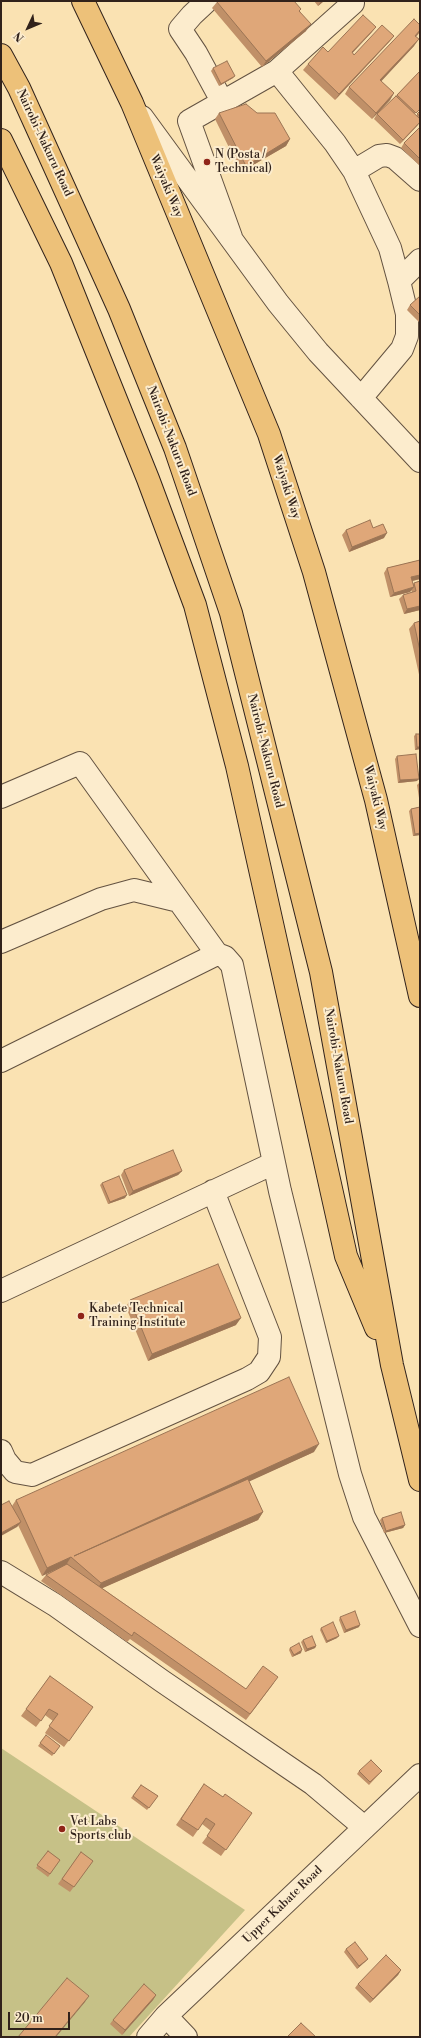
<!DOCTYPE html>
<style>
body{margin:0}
#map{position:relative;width:421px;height:2038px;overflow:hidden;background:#fae2b2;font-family:"Libre Bodoni",serif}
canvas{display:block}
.frame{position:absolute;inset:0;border:2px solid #31221b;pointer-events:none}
.north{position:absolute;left:8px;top:8px;width:40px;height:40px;-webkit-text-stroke:3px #fceccd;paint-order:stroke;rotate:226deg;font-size:11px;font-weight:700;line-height:16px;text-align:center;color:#31221b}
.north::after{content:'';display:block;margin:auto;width:14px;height:18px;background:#31221b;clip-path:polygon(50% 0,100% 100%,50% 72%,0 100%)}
.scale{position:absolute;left:8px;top:2012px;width:62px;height:18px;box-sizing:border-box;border:2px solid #31221b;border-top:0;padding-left:5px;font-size:12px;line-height:14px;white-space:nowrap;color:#31221b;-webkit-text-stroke:3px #fceccd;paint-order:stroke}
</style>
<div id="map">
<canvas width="421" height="2038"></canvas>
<div class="frame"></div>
<div class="north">N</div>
<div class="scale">20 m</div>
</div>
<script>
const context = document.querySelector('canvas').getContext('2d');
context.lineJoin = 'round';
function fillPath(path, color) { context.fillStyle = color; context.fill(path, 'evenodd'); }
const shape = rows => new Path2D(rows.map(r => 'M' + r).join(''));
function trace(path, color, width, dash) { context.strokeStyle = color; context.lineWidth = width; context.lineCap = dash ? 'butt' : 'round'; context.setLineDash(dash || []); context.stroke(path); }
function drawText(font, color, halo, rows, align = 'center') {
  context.font = font + ' "Libre Bodoni",serif'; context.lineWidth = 4; context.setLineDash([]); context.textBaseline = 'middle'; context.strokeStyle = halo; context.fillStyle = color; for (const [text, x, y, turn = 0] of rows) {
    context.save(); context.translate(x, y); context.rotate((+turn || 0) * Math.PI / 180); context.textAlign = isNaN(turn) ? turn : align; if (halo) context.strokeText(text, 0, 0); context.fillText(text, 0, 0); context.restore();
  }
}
fillPath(shape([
 [1,1748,245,1910,129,2037,1,2037]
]), '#c6c187');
const minor = shape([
 [207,1,192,15,180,29,196,53,223,103],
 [277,71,353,3],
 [142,117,278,303,318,352,420,461],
 [354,171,379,156,387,155,395,158,420,180],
 [231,237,189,121,277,71,335,143,354,171,390,248,399,281,407,314,407,336,402,349,361,398],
 [399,281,420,260],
 [1,797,80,763,217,954],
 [1,942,101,899,134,890,179,901],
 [1,1061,217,954,225,957,232,965,280,1191,350,1474,364,1517,420,1626],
 [1,1291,274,1163],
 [1,1451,5,1460,15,1472,32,1475,247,1379,259,1372,269,1357,270,1337,213,1191],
 [1,1572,55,1605,162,1681,313,1784,364,1827],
 [166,2016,186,2037],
 [148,2037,166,2016,420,1775]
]);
const highway = shape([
 [83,1,132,103,269,434,314,572,376,800,420,996],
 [1,55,19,88,119,309,175,448,231,613,321,972,392,1365,420,1480],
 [1,140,61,263,148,479,195,605,237,766,346,1256,376,1328]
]);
trace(minor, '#635241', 24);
trace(highway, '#31221b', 24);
trace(minor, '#fceccd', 22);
trace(highway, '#edc179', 22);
fillPath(shape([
 [314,1,324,1,318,6],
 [217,2,300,11,306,31,262,67,212,8],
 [420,25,420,32,416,37,414,46,381,81,394,93,390,100,372,119,345,94,349,87],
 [376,27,371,33,352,53,354,55,394,36,389,42,335,100,303,70,308,64,328,52],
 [213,68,233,78,219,86,211,71],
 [420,71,415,115,416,116,420,111,420,124,419,123,400,144,374,119,377,114,396,96],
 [219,113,257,113,290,139,286,146,241,172,215,119],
 [420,127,420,166,401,148,404,143],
 [420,296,420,323,407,310,410,305],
 [373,528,384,538,349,552,342,535,346,530],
 [420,560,420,579,412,581,413,584,414,583,420,581,420,610,404,614,399,599,403,595,412,592,411,590,410,592,390,597,384,573,387,568],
 [420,621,420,679,409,629,414,623],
 [416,734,420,734,420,749,415,750,414,736],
 [397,756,417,781,398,783,395,759],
 [420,782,420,798,419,798,417,785],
 [420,807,420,835,413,836,409,811,411,809],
 [124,1170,182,1171,178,1175,129,1196,121,1175],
 [102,1183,125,1198,108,1204,100,1185],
 [130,1300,236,1325,148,1361,126,1307],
 [314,1452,249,1481,263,1512,258,1520,102,1588,246,1689,274,1683,246,1720,130,1639,127,1642,41,1581,46,1575,61,1567,42,1576,18,1525,17,1527,12,1506,16,1500],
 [382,1518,405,1525,403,1528,384,1533,380,1520],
 [340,1617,359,1627,344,1633,339,1620],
 [321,1628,337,1638,326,1643,320,1630],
 [303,1640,316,1646,315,1648,305,1652,301,1642],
 [290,1648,301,1653,292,1657,289,1650],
 [50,1676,93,1707,64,1747,45,1733,53,1721,45,1715,36,1727,21,1716],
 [46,1735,60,1746,52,1756,38,1746],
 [359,1771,382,1771,369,1785,357,1774],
 [204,1784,223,1797,252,1813,221,1856,202,1843,211,1831,202,1824,193,1837,176,1825],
 [141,1785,158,1796,147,1810,131,1798],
 [48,1851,60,1860,48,1877,36,1868],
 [81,1852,93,1861,70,1892,58,1884],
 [346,1949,368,1959,366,1961,357,1969,344,1952],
 [401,1970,398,1975,370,2003,355,1988,358,1984],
 [156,1995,153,2000,122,2035,110,2024,113,2020]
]), '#c09068');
fillPath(shape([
 [321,1,324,1,318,6],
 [311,24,306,31,262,67,266,61],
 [376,27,371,33,347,59,352,52],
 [420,30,418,34,410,42],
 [394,36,389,42,335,100,339,94],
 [419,39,414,46,376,87,380,80],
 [235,76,233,78,219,86,221,84],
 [394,93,390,100,372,119,376,113],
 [420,122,418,125,400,144,403,140],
 [290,139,286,146,241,172,246,166],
 [387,533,384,538,349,552,352,547],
 [420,575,420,579,408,582,411,577],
 [414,587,410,592,390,597,394,593],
 [420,606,420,610,404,614,407,609],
 [417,747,420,747,420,749,415,750],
 [419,779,417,781,398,783,400,780],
 [420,833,420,835,413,836,415,834],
 [182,1171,178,1175,129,1196,133,1191],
 [127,1195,125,1198,108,1204,110,1202],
 [241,1318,236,1325,148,1361,152,1354],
 [319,1444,314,1452,75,1561,74,1556],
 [263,1512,258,1520,96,1591,101,1583],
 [21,1522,17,1527,1,1536,1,1533],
 [405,1525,403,1528,384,1533,386,1531],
 [71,1557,66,1565,42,1576,47,1568],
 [360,1625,359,1627,344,1633,346,1630],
 [339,1636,337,1638,326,1643,327,1641],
 [316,1646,315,1648,305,1652,307,1649],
 [302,1650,301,1653,292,1657,294,1655],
 [368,1959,366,1961,357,1969,359,1966],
 [401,1970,398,1975,370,2003,373,1999],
 [156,1995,153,2000,122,2035,125,2030],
 [89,1996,85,2002,56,2037,55,2037]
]), '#9c7555');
const building = shape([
 [218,1,294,1,301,9,299,11,311,24,266,61,217,2,218,1],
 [363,15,376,27,352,52,354,55,382,25,394,36,339,94,308,64,323,47,328,52,363,15],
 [414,19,420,25,420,30,415,36,419,39,380,80,394,93,376,113,349,87,414,19],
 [227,61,235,76,221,84,213,68,227,61],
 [420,71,420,109,416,113,397,95,420,71],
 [396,96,420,119,420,122,403,140,377,114,396,96],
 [246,104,257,113,275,113,290,139,246,166,219,113,246,104],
 [420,111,420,116,417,114,420,111],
 [420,127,420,159,404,143,420,127],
 [420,296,420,315,410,305,420,296],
 [370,520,373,528,383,524,387,533,352,547,346,530,370,520],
 [420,560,420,575,411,577,414,587,394,593,387,568,420,560],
 [420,581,420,606,407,609,403,595,416,591,414,583,420,581],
 [420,621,420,651,414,623,420,621],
 [416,734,420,734,420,747,417,747,416,734],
 [416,754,419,779,400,780,397,756,416,754],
 [420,807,420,833,415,834,411,809,420,807],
 [173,1150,182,1171,133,1191,124,1170,173,1150],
 [119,1176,127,1195,110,1202,102,1183,119,1176],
 [218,1264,241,1318,152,1354,130,1300,218,1264],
 [289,1377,319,1444,74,1556,248,1479,263,1512,101,1583,71,1557,47,1568,16,1500,289,1377],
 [9,1501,21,1522,1,1533,1,1505,9,1501],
 [401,1512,405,1525,386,1531,382,1518,401,1512],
 [67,1564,246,1689,263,1666,278,1677,250,1714,134,1632,132,1636,46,1575,67,1564],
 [355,1611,360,1625,346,1630,340,1617,355,1611],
 [333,1622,339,1636,327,1641,321,1628,333,1622],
 [312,1636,316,1646,307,1649,303,1640,312,1636],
 [299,1643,302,1650,294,1655,290,1648,299,1643],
 [50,1676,93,1707,69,1741,49,1726,58,1714,49,1709,41,1721,26,1709,50,1676],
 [46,1735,60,1746,54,1754,40,1743,46,1735],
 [371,1760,382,1771,370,1782,359,1771,371,1760],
 [204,1784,223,1797,225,1794,252,1813,226,1850,207,1836,215,1824,206,1818,198,1830,181,1819,204,1784],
 [141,1785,158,1796,149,1808,133,1796,141,1785],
 [48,1851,60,1860,50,1874,37,1865,48,1851],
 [81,1852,93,1861,74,1887,62,1879,81,1852],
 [355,1942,368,1959,359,1966,346,1949,355,1942],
 [386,1955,401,1970,373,1999,358,1984,386,1955],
 [67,1978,89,1996,55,2037,18,2037,67,1978],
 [144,1984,156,1995,125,2030,113,2020,144,1984],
 [301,2023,316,2037,287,2037,301,2023]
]);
fillPath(building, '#dfa779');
trace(building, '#9c7555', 1);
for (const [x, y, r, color] of [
 [207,162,4,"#8f2418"],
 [81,1316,4,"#8f2418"],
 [62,1829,4,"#8f2418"]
]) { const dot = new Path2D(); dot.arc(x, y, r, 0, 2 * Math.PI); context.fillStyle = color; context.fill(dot); trace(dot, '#fceccd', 1.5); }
drawText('12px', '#31221b', '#fceccd', [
 ["Nairobi-Nakuru Road",44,143,65],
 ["Waiyaki Way",166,186,67],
 ["Nairobi-Nakuru Road",171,441,69],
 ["Waiyaki Way",286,487,72],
 ["Nairobi-Nakuru Road",265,751,76],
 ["Waiyaki Way",375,798,76],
 ["Nairobi-Nakuru Road",338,1066,80],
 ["Upper Kabate Road",283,1905,-44]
]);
drawText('12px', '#31221b', '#fceccd', [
 ["N (Posta /",215,155],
 ["Technical)",215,169],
 ["Kabete Technical",89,1309],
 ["Training Institute",89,1323],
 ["Vet Labs",70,1822],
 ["Sports club",70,1836]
], 'left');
</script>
